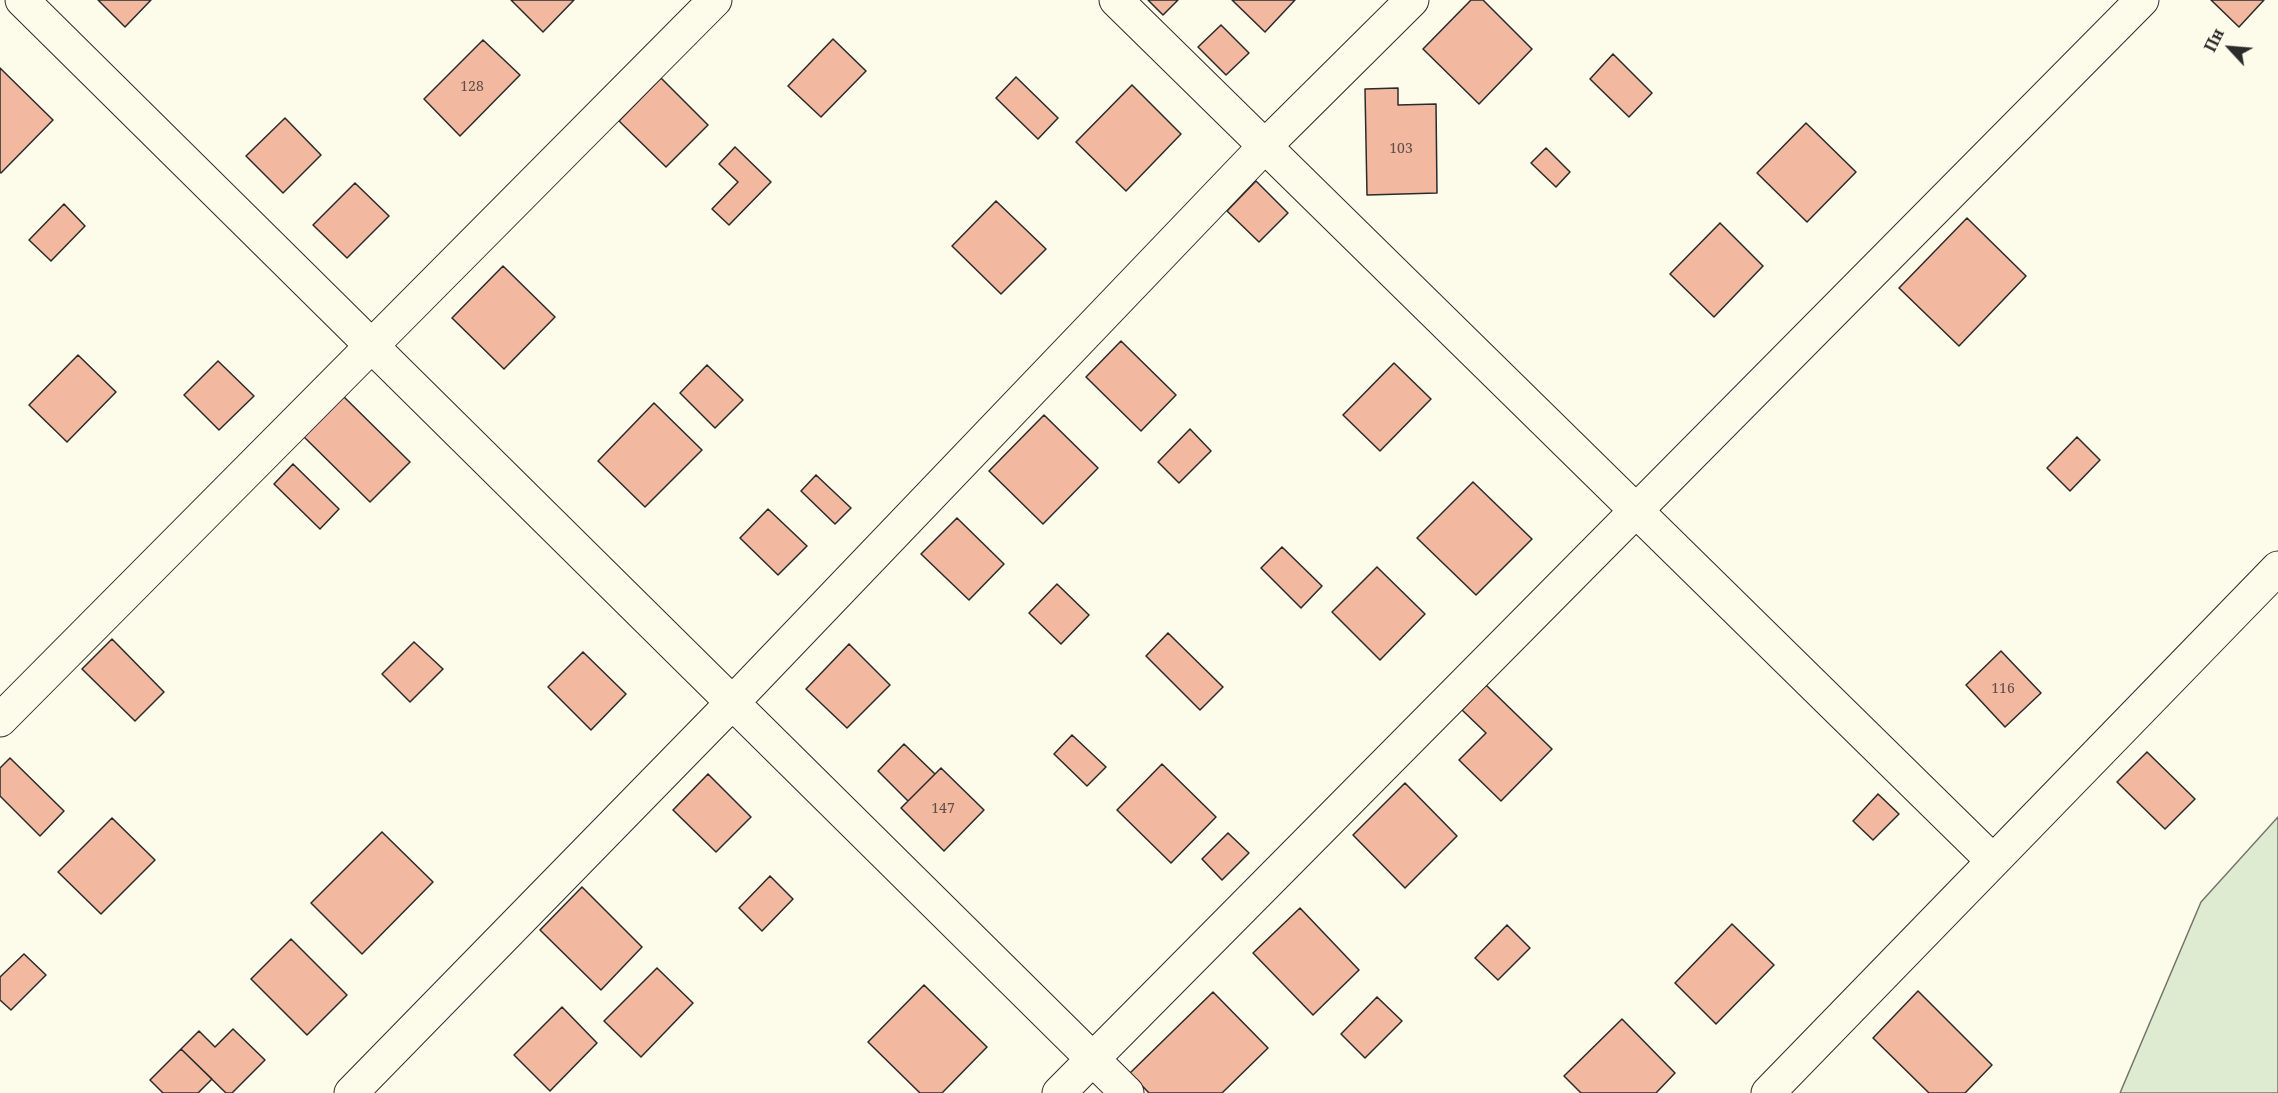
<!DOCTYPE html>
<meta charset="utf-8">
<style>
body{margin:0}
#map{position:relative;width:2278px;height:1093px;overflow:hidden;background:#fdfbea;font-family:"Noto Serif",serif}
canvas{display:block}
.north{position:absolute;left:2200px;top:18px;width:60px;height:60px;-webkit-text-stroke:4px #fdfbea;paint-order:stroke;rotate:296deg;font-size:16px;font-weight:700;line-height:24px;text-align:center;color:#2b2b2b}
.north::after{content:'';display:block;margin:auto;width:21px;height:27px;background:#2b2b2b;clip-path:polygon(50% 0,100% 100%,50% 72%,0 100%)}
</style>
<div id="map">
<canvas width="2278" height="1093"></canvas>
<div class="north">Пн</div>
</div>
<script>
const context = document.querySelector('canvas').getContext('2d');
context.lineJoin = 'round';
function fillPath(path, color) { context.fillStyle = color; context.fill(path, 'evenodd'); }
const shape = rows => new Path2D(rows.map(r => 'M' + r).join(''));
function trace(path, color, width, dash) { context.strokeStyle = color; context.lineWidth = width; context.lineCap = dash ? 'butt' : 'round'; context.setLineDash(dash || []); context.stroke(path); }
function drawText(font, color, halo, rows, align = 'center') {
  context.font = font + ' "Noto Serif",serif'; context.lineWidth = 4.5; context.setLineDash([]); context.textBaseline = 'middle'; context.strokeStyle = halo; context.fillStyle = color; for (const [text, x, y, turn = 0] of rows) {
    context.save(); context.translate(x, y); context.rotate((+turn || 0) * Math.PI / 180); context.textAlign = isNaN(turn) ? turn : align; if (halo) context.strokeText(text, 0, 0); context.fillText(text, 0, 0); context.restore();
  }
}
const green = shape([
 [2278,817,2278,1093,2120,1093,2201,902,2278,817]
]);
fillPath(green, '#deebd1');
trace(green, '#74746e', 1.5);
const building = shape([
 [98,0,151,0,125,27,98,0],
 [511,0,574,0,543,32,511,0],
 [1148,0,1178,0,1163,15,1148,0],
 [1232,0,1295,0,1265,32,1232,0],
 [1471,0,1483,0,1532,49,1479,104,1423,49,1471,0],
 [2211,0,2264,0,2239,27,2211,0],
 [1221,25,1249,53,1226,75,1198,47,1221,25],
 [833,39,866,71,821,117,788,86,833,39],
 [483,40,520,75,460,136,424,99,483,40],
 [1613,54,1652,93,1629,117,1590,79,1613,54],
 [0,68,53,120,1,173,0,172,0,68],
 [1016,77,1058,118,1038,139,996,98,1016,77],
 [661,78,708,125,666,167,619,121,661,78],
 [1132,85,1181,134,1126,191,1076,142,1132,85],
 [1398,88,1398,105,1436,104,1437,193,1367,195,1365,89,1398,88],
 [285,118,321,155,283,193,246,156,285,118],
 [1806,123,1856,172,1807,222,1757,173,1806,123],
 [735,147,771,182,729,225,712,209,738,182,719,164,735,147],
 [1546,148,1570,172,1556,187,1531,163,1546,148],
 [1256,181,1288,213,1259,242,1227,211,1256,181],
 [355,183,389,216,347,258,313,225,355,183],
 [996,201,1046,249,1001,294,952,246,996,201],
 [64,204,85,226,51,261,29,240,64,204],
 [1967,218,2026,276,1959,346,1899,288,1967,218],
 [1720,223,1763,266,1714,317,1670,274,1720,223],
 [503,266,555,317,504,369,452,318,503,266],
 [1121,341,1176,395,1141,431,1086,377,1121,341],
 [78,355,116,392,67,442,29,405,78,355],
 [218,361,254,396,219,430,184,395,218,361],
 [1394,363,1431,399,1380,451,1343,415,1394,363],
 [707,365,743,400,715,428,680,393,707,365],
 [341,394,410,462,370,502,301,434,341,394],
 [654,403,702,450,645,507,598,461,654,403],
 [1044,415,1098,468,1043,524,989,471,1044,415],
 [1190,429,1211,451,1179,483,1158,462,1190,429],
 [2077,437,2100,460,2070,491,2047,468,2077,437],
 [293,464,339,509,320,529,274,484,293,464],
 [816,475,851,508,835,524,801,491,816,475],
 [1473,482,1532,539,1476,595,1417,538,1473,482],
 [768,509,807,546,778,575,740,538,768,509],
 [957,518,1004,564,969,600,921,554,957,518],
 [1282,547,1322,586,1301,608,1261,568,1282,547],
 [1377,567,1425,614,1380,660,1332,612,1377,567],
 [1057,584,1089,615,1061,644,1029,613,1057,584],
 [1168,633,1223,687,1200,710,1146,656,1168,633],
 [112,639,164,692,135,721,82,669,112,639],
 [414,642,443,669,410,702,382,674,414,642],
 [849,644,890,685,847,728,806,689,849,644],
 [2001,651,2041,693,2005,727,1966,685,2001,651],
 [583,652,626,694,591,730,548,687,583,652],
 [1486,685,1552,749,1501,801,1459,760,1486,733,1462,710,1486,685],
 [1072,735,1106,767,1087,786,1054,754,1072,735],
 [904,744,935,774,908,801,878,771,904,744],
 [2147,752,2195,799,2165,829,2117,782,2147,752],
 [10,758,64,811,40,836,0,796,0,768,10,758],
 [1162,764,1216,817,1171,863,1117,810,1162,764],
 [941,768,984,810,944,851,901,808,941,768],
 [708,774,751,817,716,852,673,810,708,774],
 [1405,783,1457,836,1405,888,1353,835,1405,783],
 [1878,794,1899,814,1873,840,1853,821,1878,794],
 [112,818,155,860,101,914,58,872,112,818],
 [382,832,433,882,362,954,311,903,382,832],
 [1228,833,1249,853,1222,880,1202,859,1228,833],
 [770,876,793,899,762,931,739,908,770,876],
 [582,887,642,947,601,990,540,930,582,887],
 [1300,908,1359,970,1313,1015,1253,953,1300,908],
 [1732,924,1774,965,1716,1024,1675,983,1732,924],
 [1507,925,1530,948,1498,980,1475,958,1507,925],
 [291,939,347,995,307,1035,251,979,291,939],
 [24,954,46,975,11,1010,0,1000,0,977,24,954],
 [657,968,693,1003,641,1057,604,1021,657,968],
 [924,985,987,1047,942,1093,920,1093,868,1042,924,985],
 [1918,991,1992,1065,1965,1093,1929,1093,1873,1038,1918,991],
 [1213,992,1268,1048,1222,1093,1149,1093,1130,1073,1213,992],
 [1377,997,1402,1021,1365,1058,1341,1034,1377,997],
 [562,1007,597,1043,550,1091,514,1055,562,1007],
 [1622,1019,1675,1073,1656,1093,1581,1093,1564,1076,1622,1019],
 [233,1029,265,1060,232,1093,226,1093,181,1049,199,1031,215,1047,233,1029],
 [181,1049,212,1079,198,1093,163,1093,150,1080,181,1049]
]);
fillPath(building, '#f2b8a0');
trace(building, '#2b2b2b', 1.5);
const minor = shape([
 [22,0,1127,1093],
 [1116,0,1993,861],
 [0,720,715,0],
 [351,1093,732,703,1265,146,1412,0],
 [1059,1093,2142,0],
 [1768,1093,2278,568]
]);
trace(minor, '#2b2b2b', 35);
trace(minor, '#fdfbea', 33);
drawText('14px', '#5d4e48', null, [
 ["128",472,87],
 ["103",1401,149],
 ["116",2003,689],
 ["147",943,809]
]);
</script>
